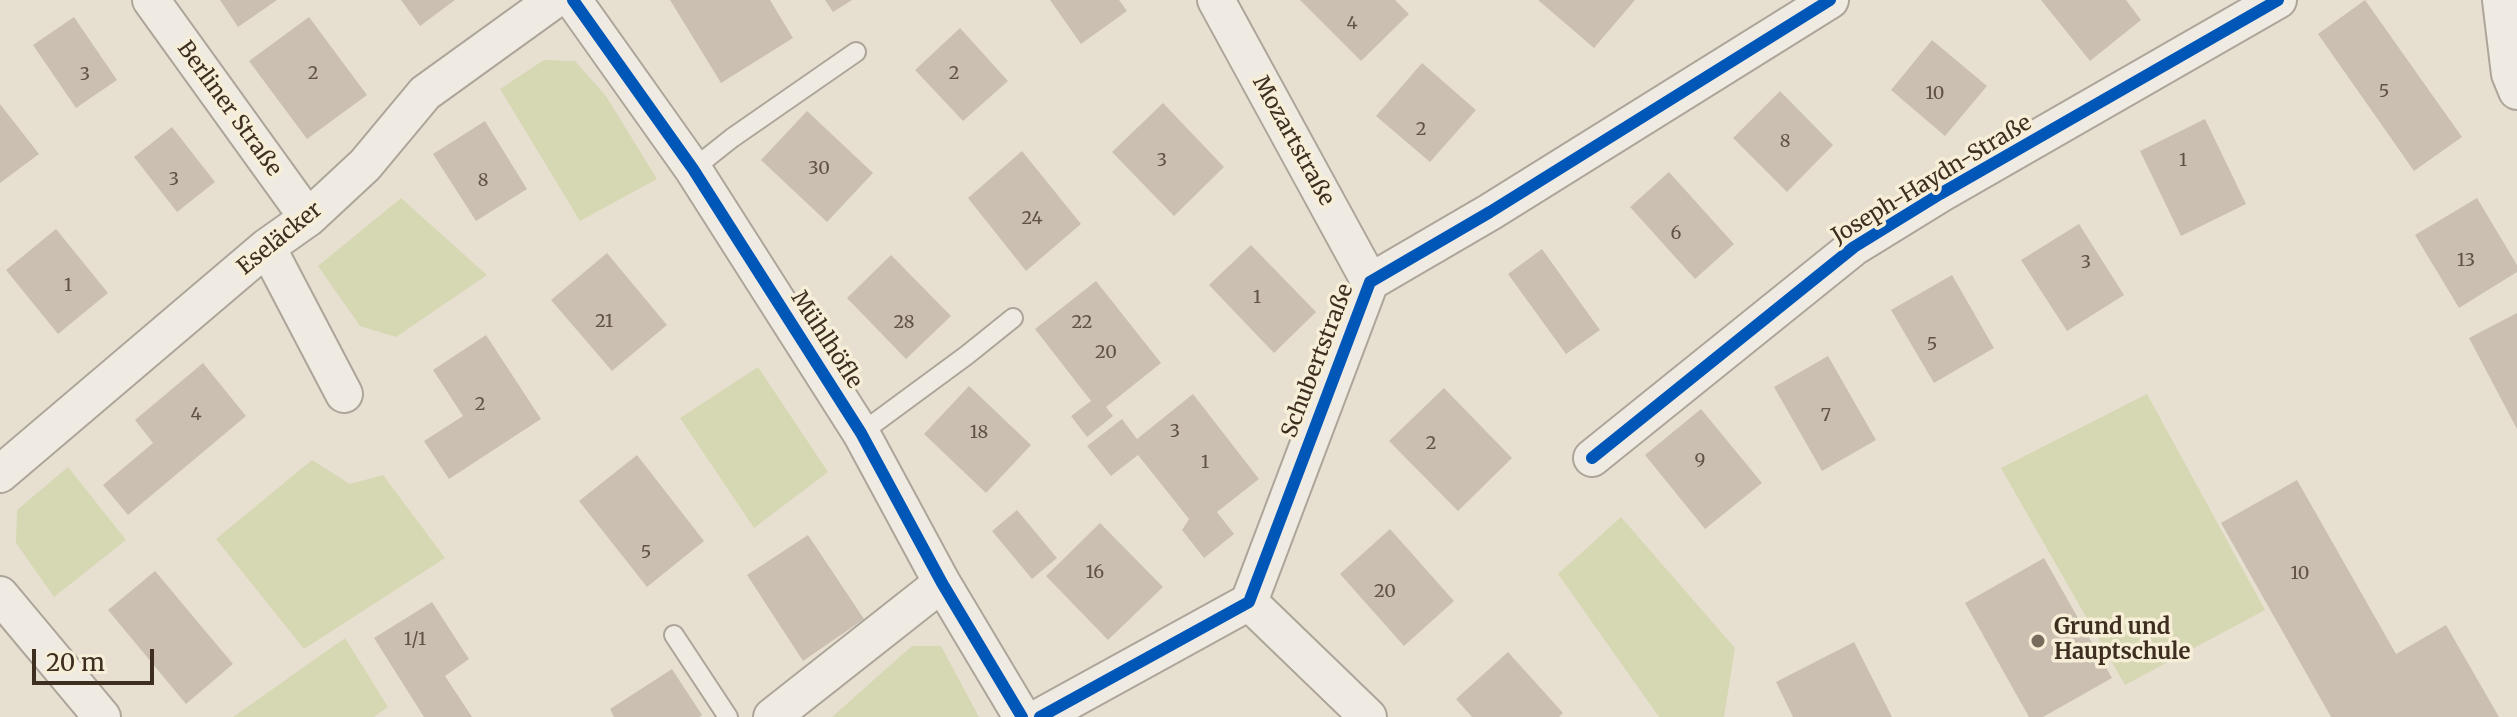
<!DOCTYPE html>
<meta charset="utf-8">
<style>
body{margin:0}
#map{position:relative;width:2517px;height:717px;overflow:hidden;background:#e7e0d1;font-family:Merriweather,serif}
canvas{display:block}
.scale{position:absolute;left:32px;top:649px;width:122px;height:36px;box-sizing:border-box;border:4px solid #3d2e20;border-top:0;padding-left:10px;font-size:24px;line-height:28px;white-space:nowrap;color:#3d2e20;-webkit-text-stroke:6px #f7eed8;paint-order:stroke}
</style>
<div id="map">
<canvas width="2517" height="717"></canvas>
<div class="scale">20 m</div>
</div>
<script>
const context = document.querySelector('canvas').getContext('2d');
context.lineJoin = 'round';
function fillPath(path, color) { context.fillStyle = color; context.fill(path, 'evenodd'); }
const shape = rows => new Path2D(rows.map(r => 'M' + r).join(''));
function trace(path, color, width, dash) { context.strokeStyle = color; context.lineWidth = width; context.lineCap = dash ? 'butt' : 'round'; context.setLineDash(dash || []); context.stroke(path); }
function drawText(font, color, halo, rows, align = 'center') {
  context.font = font + ' Merriweather,serif'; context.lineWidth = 7; context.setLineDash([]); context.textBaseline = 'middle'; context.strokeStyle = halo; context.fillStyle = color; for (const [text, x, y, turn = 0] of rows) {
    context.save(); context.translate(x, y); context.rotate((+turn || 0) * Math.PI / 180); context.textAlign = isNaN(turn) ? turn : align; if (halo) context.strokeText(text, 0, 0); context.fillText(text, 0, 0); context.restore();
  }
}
fillPath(shape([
 [544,60,575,61,606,96,657,179,580,221,500,89],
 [401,198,487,275,396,337,360,326,318,266],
 [758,367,828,472,754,528,680,418],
 [2147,394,2265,610,2125,685,2001,468],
 [312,460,350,484,383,475,445,558,304,649,216,539],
 [68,467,126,540,54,597,16,543,17,510],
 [1621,517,1735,648,1724,717,1659,717,1558,574],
 [345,638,388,707,374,717,233,717],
 [912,646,941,646,979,717,832,717]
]), '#d6d7b3');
fillPath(shape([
 [220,0,277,0,238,27],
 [401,0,455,0,420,26],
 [670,0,770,0,793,38,721,83],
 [825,0,852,0,833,12],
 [1050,0,1119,0,1127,11,1081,44],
 [1300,0,1395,0,1409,14,1361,61],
 [1538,0,1635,0,1594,48],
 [2041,0,2126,0,2141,20,2090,61],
 [2365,0,2462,137,2414,171,2318,34],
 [74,17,117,80,76,108,33,45],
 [309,17,367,95,307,139,249,61],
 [960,28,1008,81,963,121,915,70],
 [1932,40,1987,86,1945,136,1891,90],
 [1422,63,1476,110,1430,162,1376,116],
 [1780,91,1833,145,1787,192,1733,138],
 [1163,103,1224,167,1174,216,1112,152],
 [0,104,39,154,0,183],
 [807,111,873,173,827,222,761,160],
 [2205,119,2246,204,2181,236,2140,151],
 [485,121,527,189,476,221,433,154],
 [172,127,215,182,177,212,134,157],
 [1022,151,1081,224,1026,271,968,198],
 [1669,172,1734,244,1695,279,1630,207],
 [2477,198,2517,265,2517,272,2459,308,2415,235],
 [2079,224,2124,295,2067,331,2021,260],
 [56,229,108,293,58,334,6,270],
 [1251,245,1316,312,1274,353,1209,285],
 [1542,249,1600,330,1566,354,1508,274],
 [607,253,667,325,612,371,551,300],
 [891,255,951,316,906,359,847,298],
 [1952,275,1994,348,1934,383,1891,310],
 [1096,281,1161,363,1106,407,1113,416,1087,437,1071,416,1091,401,1035,329],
 [2517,313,2517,429,2469,338],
 [486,335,541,419,449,479,424,441,463,416,433,370],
 [1828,356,1876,440,1822,471,1774,387],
 [203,363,246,416,128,515,103,485,153,443,135,420],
 [969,386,1031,445,986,493,924,434],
 [1444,388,1512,458,1458,511,1389,441],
 [1193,394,1259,479,1217,512,1234,534,1204,558,1182,530,1189,519,1138,455,1111,476,1087,446,1122,419,1137,439],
 [1701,409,1762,483,1705,529,1645,455],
 [637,455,704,541,647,587,579,501],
 [2297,480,2396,654,2446,625,2499,717,2331,717,2221,523],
 [1017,510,1057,558,1032,579,992,531],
 [1100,523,1163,587,1108,640,1046,576],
 [1390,529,1454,601,1404,646,1340,574],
 [808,535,864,619,803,661,747,575],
 [2044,558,2112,678,2043,717,2029,717,1965,603],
 [155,571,233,664,186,704,108,610],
 [432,602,469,659,445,676,472,717,424,717,374,638],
 [1854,642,1892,717,1793,717,1776,682],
 [1508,652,1563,713,1559,717,1472,717,1456,699],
 [672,669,702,715,699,717,614,717,610,709]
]), '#cbbfb2');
const lane = shape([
 [693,169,732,138,856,52],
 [861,433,967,355,1013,318],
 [674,635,728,717]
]);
const street = shape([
 [151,0,308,218],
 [573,0,693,169,861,433,942,583,1022,717],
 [1216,0,1370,282],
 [2501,0,2510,74,2517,91],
 [267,247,344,394],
 [1592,458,1854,247,1940,194,2278,0],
 [0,474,267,247,308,218,365,165,425,93,554,0],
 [0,595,102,717],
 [1249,602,1368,717],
 [772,717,942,583],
 [1040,717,1249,602,1370,282,1490,212,1830,0]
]);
trace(lane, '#ada599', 22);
trace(street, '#ada599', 40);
trace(lane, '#efebe3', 18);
trace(street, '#efebe3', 36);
trace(shape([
 [573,0,693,169,861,433,942,583,1022,717],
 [1592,458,1854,247,1940,194,2278,0],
 [1040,717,1249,602,1370,282,1490,212,1830,0]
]), '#0057b8', 12);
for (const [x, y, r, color] of [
 [2038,641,8,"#786c5e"]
]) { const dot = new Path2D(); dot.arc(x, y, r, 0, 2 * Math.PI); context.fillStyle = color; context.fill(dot); trace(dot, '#f7eed8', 3); }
drawText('18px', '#605244', null, [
 ["4",1352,24],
 ["2",313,74],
 ["2",954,74],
 ["3",85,75],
 ["5",2384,92],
 ["10",1935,94],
 ["2",1421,130],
 ["8",1785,142],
 ["3",1162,161],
 ["1",2183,161],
 ["30",819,169],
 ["3",174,180],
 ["8",483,181],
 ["24",1032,219],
 ["6",1676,234],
 ["13",2466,261],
 ["3",2086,263],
 ["1",68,286],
 ["1",1257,298],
 ["21",604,322],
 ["28",904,323],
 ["22",1082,323],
 ["5",1932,345],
 ["20",1106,353],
 ["2",480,405],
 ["4",196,415],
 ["7",1826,416],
 ["3",1175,432],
 ["18",979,433],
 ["2",1431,444],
 ["9",1700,461],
 ["1",1205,463],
 ["5",646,553],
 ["16",1095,573],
 ["10",2300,574],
 ["20",1385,592],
 ["1/1",415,640]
]);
drawText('22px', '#3d2e20', '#f7eed8', [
 ["Berliner Straße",229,109,54],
 ["Mozartstraße",1293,141,61],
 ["Joseph-Haydn-Straße",1932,180,-31],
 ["Eseläcker",280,239,-39],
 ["Mühlhöfle",826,340,57],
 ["Schubertstraße",1318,361,-69]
]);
drawText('bold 22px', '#3d2e20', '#f7eed8', [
 ["Grund und",2054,628],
 ["Hauptschule",2054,653]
], 'left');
</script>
